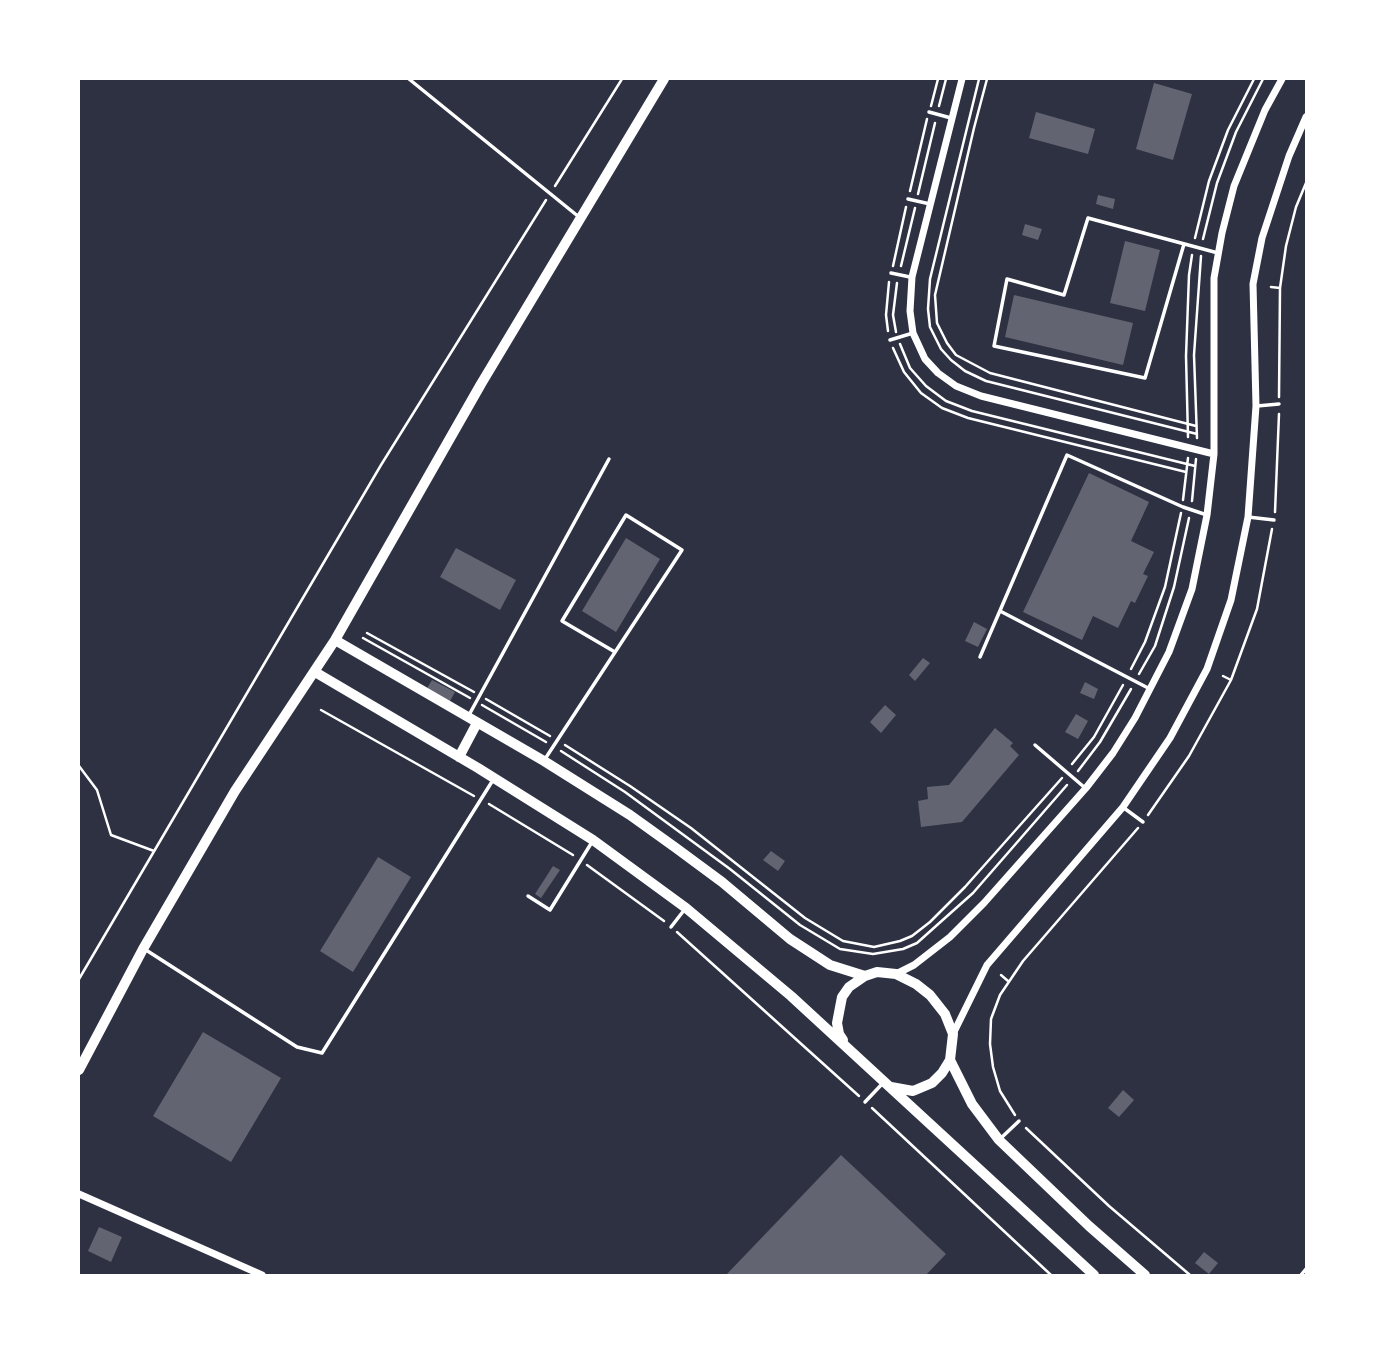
<!DOCTYPE html>
<style>
body{margin:0}
#map{position:relative;width:1385px;height:1354px;overflow:hidden;background:#2d3142;font-family:"Source Sans 3",sans-serif}
canvas{display:block}
.frame{position:absolute;inset:0;border:80px solid #fff;pointer-events:none}
</style>
<div id="map">
<canvas width="1385" height="1354"></canvas>
<div class="frame"></div>
</div>
<script>
const context = document.querySelector('canvas').getContext('2d');
context.lineJoin = 'round';
function fillPath(path, color) { context.fillStyle = color; context.fill(path, 'evenodd'); }
const shape = rows => new Path2D(rows.map(r => 'M' + r).join(''));
function trace(path, color, width, dash) { context.strokeStyle = color; context.lineWidth = width; context.lineCap = dash ? 'butt' : 'round'; context.setLineDash(dash || []); context.stroke(path); }
fillPath(shape([
 [1154,83,1192,94,1173,160,1136,149],
 [1036,112,1095,129,1088,154,1029,138],
 [1098,195,1115,199,1113,209,1096,204],
 [1025,224,1042,229,1038,240,1022,235],
 [1125,241,1160,250,1145,311,1110,303],
 [1014,295,1133,323,1123,365,1005,337],
 [1089,473,1149,502,1131,541,1154,552,1143,574,1148,576,1135,603,1131,601,1118,628,1093,616,1082,640,1023,612],
 [626,538,660,559,616,632,582,611],
 [456,548,516,580,500,610,440,577],
 [974,622,987,629,978,647,965,641],
 [923,658,930,663,915,681,909,675],
 [432,680,455,692,449,703,426,690],
 [1085,682,1098,689,1094,699,1080,693],
 [885,705,896,715,881,733,870,722],
 [1076,714,1088,721,1078,739,1065,732],
 [995,728,1013,743,1010,746,1019,755,962,822,921,827,918,801,928,799,927,787,949,785],
 [771,851,785,861,778,871,763,860],
 [378,857,411,877,353,972,320,951],
 [553,866,560,870,541,898,535,894],
 [203,1032,281,1078,231,1162,153,1116],
 [1123,1090,1134,1100,1119,1117,1108,1108],
 [841,1155,946,1254,926,1275,726,1275],
 [99,1227,122,1237,111,1262,88,1251],
 [1204,1252,1218,1263,1209,1274,1195,1263]
]), '#626471');
trace(shape([
 [979,79,930,279,928,309,930,327,941,349,951,360,965,371,986,381,1197,434],
 [987,79,974,128,935,295,937,323,947,343,956,355,990,373,1196,426],
 [931,106,938,79],
 [939,106,946,79],
 [555,186,622,79],
 [910,191,927,119],
 [918,194,935,123],
 [1195,238,1209,181,1228,130,1254,79],
 [1203,239,1217,183,1236,132,1263,79],
 [893,266,906,207],
 [901,266,915,208],
 [1271,287,1280,288],
 [888,331,886,315,889,282],
 [896,332,893,315,897,283],
 [900,344,910,368,926,386,946,401,972,411,1195,466],
 [893,348,904,372,921,393,942,408,968,418,1186,472],
 [1279,397,1280,288,1286,246,1296,207,1306,183],
 [1188,437,1186,356,1189,275,1192,255],
 [1197,438,1194,355,1201,256],
 [1183,500,1188,458],
 [1192,501,1196,459],
 [1275,512,1279,414],
 [367,633,474,692],
 [363,638,470,698],
 [1131,669,1145,642,1165,587,1181,513],
 [1139,674,1155,646,1174,587,1189,518],
 [1223,676,1231,680],
 [486,699,550,736],
 [482,705,546,742],
 [321,710,474,796],
 [565,745,630,786,691,828,805,918,843,941,874,947,900,941,912,936,930,922,965,887,1062,778],
 [561,751,625,792,730,869,800,925,840,949,873,954,903,949,917,943,936,926,973,893,1067,785],
 [1072,764,1094,737,1123,685],
 [79,766,97,790,111,835,154,851],
 [1078,771,1100,742,1131,689],
 [489,804,573,855],
 [1148,815,1189,756,1231,680,1257,609,1272,529],
 [587,865,664,921],
 [677,932,859,1096],
 [1001,975,1008,981],
 [79,979,381,465,546,200],
 [872,1108,1051,1275],
 [1015,1115,1000,1091,993,1067,990,1044,991,1019,1000,995,1023,961,1138,828],
 [1026,1128,1109,1206,1190,1275]
]), '#fff', 2.5);
trace(shape([
 [409,79,579,217],
 [929,112,951,118],
 [908,199,930,204],
 [1184,244,1145,378,994,346,1007,279,1064,295,1088,218,1218,253],
 [891,273,910,277],
 [890,340,913,333],
 [1257,406,1279,404],
 [1248,517,1274,520],
 [1000,611,1150,689],
 [980,657,1067,455,1183,507,1207,515],
 [469,715,609,459],
 [1035,745,1084,787],
 [545,759,682,550,626,515,562,621,615,652],
 [1124,808,1143,822],
 [528,896,550,910,592,842],
 [671,927,685,909],
 [146,950,297,1047,322,1053,493,780],
 [865,1102,883,1083],
 [1000,1139,1019,1121],
 [1301,1275,1306,1269]
]), '#fff', 3.5);
trace(shape([
 [962,79,912,277,910,311,913,333,925,359,938,373,956,386,981,396,1214,454],
 [896,974,914,965,950,937,984,903,1086,788,1113,753,1135,718,1169,652,1192,589,1207,515,1214,454,1214,278,1222,233,1234,186,1265,110,1282,79],
 [953,1034,987,965,1123,807,1170,738,1207,669,1231,600,1248,517,1256,406,1253,284,1262,238,1289,156,1306,117],
 [79,1194,262,1275]
]), '#fff', 7);
trace(shape([
 [335,640,544,761,630,815,676,848,722,882,790,939,830,965,865,976],
 [315,672,478,768,593,840,686,908,791,996,1094,1275],
 [459,757,477,723],
 [843,1040,839,1034,837,1023,842,997,849,987,865,976,877,972,896,974,916,984,930,995,945,1014,953,1034,950,1060,942,1073,932,1083,913,1091,891,1087],
 [950,1060,972,1104,999,1140,1089,1226,1145,1275],
 [79,1070,143,949,235,791,335,640,481,384,664,79]
]), '#fff', 10);
</script>
